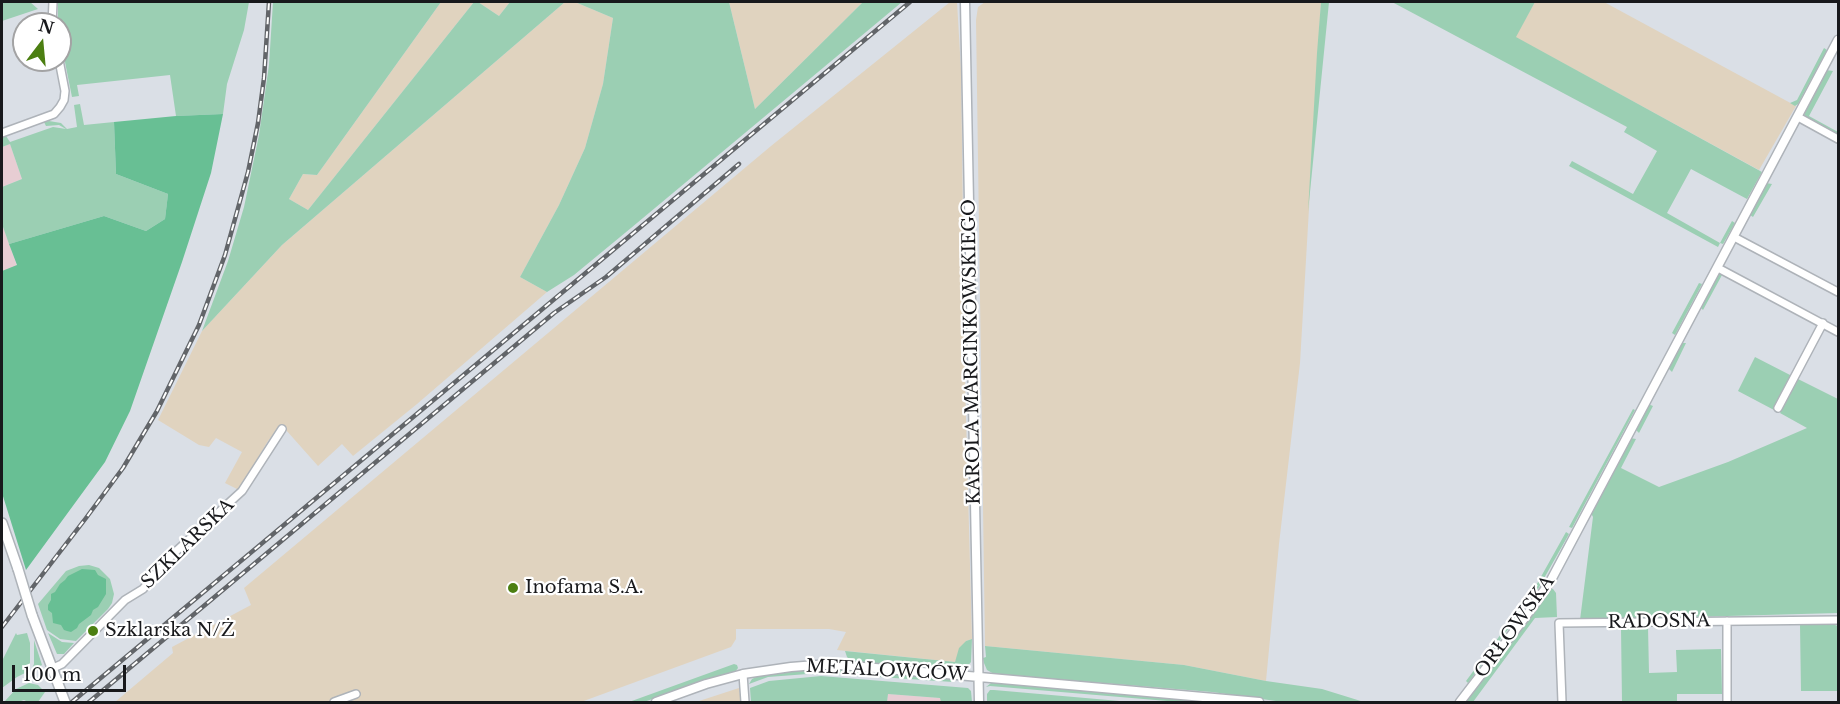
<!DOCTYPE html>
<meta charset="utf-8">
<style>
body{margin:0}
#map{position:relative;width:1840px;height:704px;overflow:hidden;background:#dadfe6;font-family:"Libre Baskerville",serif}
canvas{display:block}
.frame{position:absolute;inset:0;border:3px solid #18191c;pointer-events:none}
.north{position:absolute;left:12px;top:12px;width:60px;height:60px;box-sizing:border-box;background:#fff;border:2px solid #a3a3a4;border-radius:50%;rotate:16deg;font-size:16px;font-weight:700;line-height:24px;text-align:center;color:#18191c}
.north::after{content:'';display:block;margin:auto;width:21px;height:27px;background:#4c7f12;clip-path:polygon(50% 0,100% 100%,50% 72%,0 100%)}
.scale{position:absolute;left:12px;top:665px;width:114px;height:27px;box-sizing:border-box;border:3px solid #18191c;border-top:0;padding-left:8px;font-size:18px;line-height:21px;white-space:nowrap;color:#18191c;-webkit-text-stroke:4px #fff;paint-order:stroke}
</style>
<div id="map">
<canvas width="1840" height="704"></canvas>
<div class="frame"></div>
<div class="north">N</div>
<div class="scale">100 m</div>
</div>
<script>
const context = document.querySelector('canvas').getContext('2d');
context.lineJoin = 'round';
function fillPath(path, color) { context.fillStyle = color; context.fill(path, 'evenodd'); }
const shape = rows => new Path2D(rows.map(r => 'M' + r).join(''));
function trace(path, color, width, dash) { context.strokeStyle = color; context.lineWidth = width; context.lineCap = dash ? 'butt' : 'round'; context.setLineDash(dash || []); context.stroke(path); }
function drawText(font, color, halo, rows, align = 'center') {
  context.font = font + ' "Libre Baskerville",serif'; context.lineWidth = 4.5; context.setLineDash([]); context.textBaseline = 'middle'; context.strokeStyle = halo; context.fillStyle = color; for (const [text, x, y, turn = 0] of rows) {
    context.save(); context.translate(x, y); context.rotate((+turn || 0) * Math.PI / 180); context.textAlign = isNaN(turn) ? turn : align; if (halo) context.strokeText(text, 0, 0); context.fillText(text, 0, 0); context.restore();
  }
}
fillPath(shape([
 [10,144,22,179,2,187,2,147],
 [2,224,17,266,2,271],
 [888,694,941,698,941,702,887,702]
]), '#e7cdd3');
fillPath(shape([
 [441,2,474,2,308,210,289,199,303,174,317,175],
 [478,2,510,2,499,16],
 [565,2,575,2,613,18,603,84,585,148,559,205,520,277,547,292,417,404,353,456,342,444,318,466,286,430,284,431,280,427,268,441,239,490,225,483,242,452,216,438,209,447,199,445,158,420,202,331,282,245],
 [729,2,863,2,755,109],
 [950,2,957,2,961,70,965,380,972,639,966,641,955,662,837,650,846,632,829,629,736,629,736,639,731,647,581,702,115,702,173,653,172,647,251,605,244,588,771,146],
 [985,2,1321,2,1300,363,1279,544,1266,681,1184,665,985,646,976,20,978,7],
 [1535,2,1604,2,1796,106,1759,170,1515,37],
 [739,688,741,702,696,702]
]), '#e0d3bf');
fillPath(shape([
 [2,2,30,2,38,9,2,21],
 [58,2,249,2,244,30,227,84,223,114,176,116,170,75,77,85,79,96,72,97,60,37,60,24,58,24],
 [273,2,441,2,317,175,303,174,289,199,308,210,474,2,478,2,499,16,510,2,565,2,282,245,202,331,228,261,244,207,259,135,269,65],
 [575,2,729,2,755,109,863,2,902,2,631,228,574,275,547,292,520,277,559,205,585,148,603,84,613,18],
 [1321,2,1329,2,1308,212,1317,53],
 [1392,2,1535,2,1516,37,1762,172,1747,199,1691,169,1667,213,1720,243,1732,221,1735,223,1723,244,1720,243,1718,247,1569,166,1572,161,1633,194,1657,151,1624,132,1627,127],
 [1824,48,1827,50,1798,104,1795,106,1790,103,1797,100],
 [1826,70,1833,71,1809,116,1838,132,1838,136,1807,119,1804,114],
 [80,104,84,125,114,122,116,174,168,194,165,219,146,231,104,216,9,244,2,224,2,187,22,179,10,144,2,147,2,137,6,136,10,142,53,127,66,129,59,125,46,126,44,122,49,121,61,123,67,129,77,127,74,105],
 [1766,183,1772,184,1753,217,1750,215],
 [1719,273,1722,275,1703,310,1701,308],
 [1699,283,1702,284,1675,335,1672,333],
 [1681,343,1686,343,1672,372,1668,368],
 [1755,357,1792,376,1774,410,1738,391],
 [1798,379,1838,399,1838,613,1580,620,1593,517,1591,513,1630,438,1636,439,1621,468,1659,487,1728,462,1807,428,1780,413],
 [1648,404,1653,406,1639,433,1635,429],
 [1633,409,1635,410,1572,528,1569,527],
 [1566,532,1569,534,1538,589,1468,683,1466,681,1533,591],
 [89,565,99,568,110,579,114,594,112,603,108,609,76,641,60,639,47,630,38,604,66,571,79,566],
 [1549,589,1553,589,1556,593,1557,617,1535,618,1473,702,1465,702,1537,608],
 [1832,624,1838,626,1838,691,1801,691,1800,625],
 [1648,627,1649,673,1677,672,1676,650,1721,649,1722,694,1677,694,1677,702,1622,702,1621,628],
 [16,633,17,635,27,633,30,643,30,664,27,672,17,677,2,688,2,661],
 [48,633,62,642,74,643,64,654,57,654],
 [972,639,971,662,966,668,956,668,953,670,851,662,847,657,845,651,955,662,959,648,966,641],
 [34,640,42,665,31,671,34,664],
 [985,646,1184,665,1266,681,1322,689,1364,702,1283,702,1212,692,994,674,987,670,984,663,983,658,986,657],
 [734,664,737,665,738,668,735,672,702,681,644,702,629,702],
 [820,670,848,670,954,679,953,682,821,673,768,677,749,684,752,679,758,676,784,672],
 [821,676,968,688,971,691,972,702,941,702,940,698,888,694,887,702,751,702,750,688,769,681],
 [997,682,1225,702,1179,702,990,686,986,687,991,683],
 [29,683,38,685,45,692,38,702,28,702,24,700,18,702,6,702,5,701,16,689],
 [990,690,994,690,1131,702,987,702,987,694]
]), '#9bcfb3');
fillPath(shape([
 [223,114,211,173,182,262,130,411,105,462,26,570,2,493,2,271,17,265,9,244,104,216,146,231,165,219,168,194,116,174,114,122,176,116],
 [82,569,95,570,98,575,106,579,106,594,98,607,93,610,91,615,79,624,77,628,71,632,67,631,64,630,61,625,53,623,52,613,48,610,48,605,51,600,51,594,55,592,60,584,65,580,68,576]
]), '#68bf94');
const minor = shape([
 [52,24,53,2],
 [1798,117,1838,139],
 [2,133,54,114,60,107,64,100,65,91,59,60],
 [1734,237,1838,292],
 [1718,268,1838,332],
 [1778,408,1823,323],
 [1727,621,1727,702],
 [51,669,62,664,125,600,143,589,172,555,242,491,282,429],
 [743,674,745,702],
 [334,702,356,694],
 [1562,702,1559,623,1838,620]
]);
const tertiary = shape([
 [965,2,979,702],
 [656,702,706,684,743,674,791,667,816,665,840,665,957,675,1259,702],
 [1460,702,1526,616,1550,582,1838,40]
]);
const secondary = shape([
 [2,523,18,569],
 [32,615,65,702]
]);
trace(minor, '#aeb3b9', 10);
trace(tertiary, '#aeb3b9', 11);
trace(secondary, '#aeb3b9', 12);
trace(minor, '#fff', 7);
trace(tertiary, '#fff', 8);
trace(secondary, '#fff', 9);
const rail = shape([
 [2,627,86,518,123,468,157,411,199,325,225,255,248,172,258,123,264,78,269,2],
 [72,702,910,2],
 [89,702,554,313,606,277,739,164]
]);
trace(rail, '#626569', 4.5);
trace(rail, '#fff', 2, [7]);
const secondaryBridge = shape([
 [18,569,32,615]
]);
trace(secondaryBridge, '#aeb3b9', 12, []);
trace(secondaryBridge, '#fff', 9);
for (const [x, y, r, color] of [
 [513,588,6,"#4c7f12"],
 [93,631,6,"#4c7f12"]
]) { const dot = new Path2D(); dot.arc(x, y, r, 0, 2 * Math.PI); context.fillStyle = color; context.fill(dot); trace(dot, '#fff', 2); }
drawText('18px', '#18191c', '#fff', [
 ["KAROLA MARCINKOWSKIEGO",972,352,-91],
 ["SZKLARSKA",188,544,-44],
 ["RADOSNA",1659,622,-1],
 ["ORŁOWSKA",1515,627,-54],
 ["METALOWCÓW",887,671,3]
]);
drawText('18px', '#18191c', '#fff', [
 ["Inofama S.A.",525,588],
 ["Szklarska N/Ż",105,631]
], 'left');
</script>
